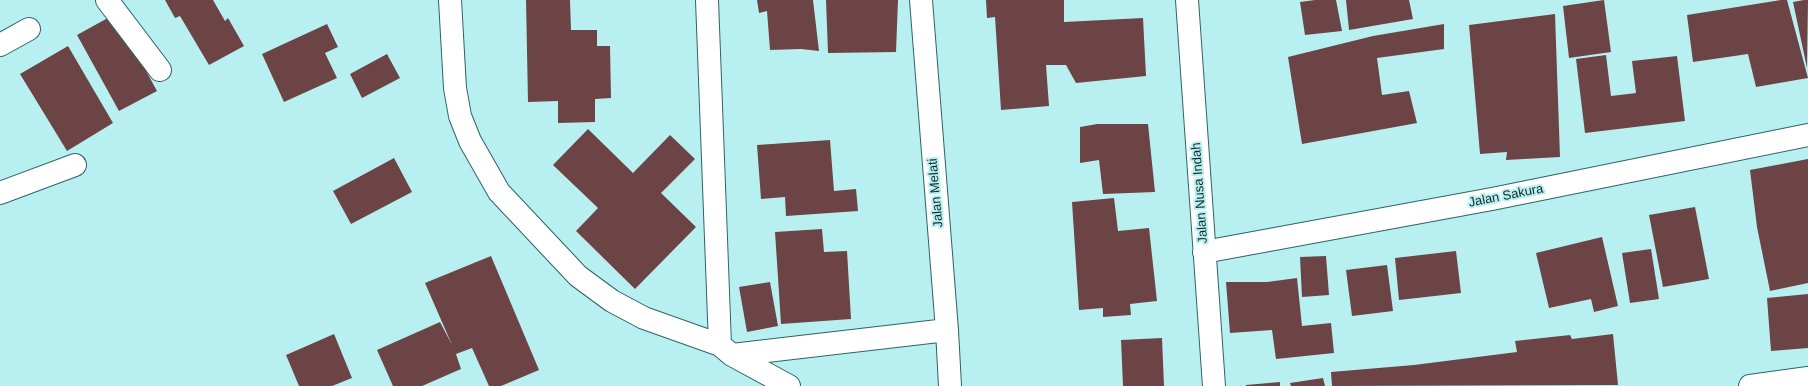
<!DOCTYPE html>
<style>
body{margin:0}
canvas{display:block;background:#b8f0f1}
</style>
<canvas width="1808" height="386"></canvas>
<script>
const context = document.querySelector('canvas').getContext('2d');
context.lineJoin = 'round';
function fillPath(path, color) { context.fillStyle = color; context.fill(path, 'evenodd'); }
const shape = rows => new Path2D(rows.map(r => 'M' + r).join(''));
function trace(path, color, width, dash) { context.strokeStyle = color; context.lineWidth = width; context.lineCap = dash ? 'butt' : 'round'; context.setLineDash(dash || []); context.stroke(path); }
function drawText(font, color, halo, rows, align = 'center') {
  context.font = font + ' Arial,sans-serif'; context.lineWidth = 4; context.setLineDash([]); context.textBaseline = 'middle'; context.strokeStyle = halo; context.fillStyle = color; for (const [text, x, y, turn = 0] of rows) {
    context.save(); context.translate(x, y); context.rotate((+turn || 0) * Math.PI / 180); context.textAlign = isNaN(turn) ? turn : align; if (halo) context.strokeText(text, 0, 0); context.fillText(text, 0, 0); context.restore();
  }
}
fillPath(shape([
 [165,0,213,0,225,21,228,18,244,46,209,65,180,16,175,18],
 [526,0,570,0,571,30,597,30,597,46,610,46,611,98,595,99,595,122,558,123,558,101,528,102],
 [757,0,813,0,819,51,801,49,770,50,767,11,759,13],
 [826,0,898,0,896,52,828,53],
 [986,0,1064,0,1064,22,1143,18,1146,76,1076,83,1066,65,1046,65,1049,106,1001,110,995,17,987,18],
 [1315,0,1336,0,1342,31,1305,35,1300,2],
 [1346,0,1409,0,1413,19,1349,30],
 [1604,0,1611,52,1569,58,1563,6],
 [1781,0,1787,0,1808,78,1756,87,1748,54,1693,62,1687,15],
 [1804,0,1808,0,1807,68,1793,2],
 [115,14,157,91,119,111,77,35],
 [1555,14,1560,157,1506,160,1507,152,1480,154,1469,25],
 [327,24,338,47,325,53,337,78,284,102,262,54],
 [1444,24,1444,49,1377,58,1382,95,1409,91,1417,123,1302,144,1288,57,1373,36],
 [68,46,113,123,67,151,20,74],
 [387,54,400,78,362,98,350,74],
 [1606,55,1611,96,1636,93,1632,61,1677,56,1685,121,1585,133,1576,59],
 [1097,124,1148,124,1155,192,1103,194,1099,160,1080,163,1080,127],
 [588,129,633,173,670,135,695,159,661,193,696,227,635,289,576,231,598,208,553,165],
 [830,140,834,191,856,189,858,211,786,216,785,197,761,199,757,145],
 [394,158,412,192,351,224,333,191],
 [1808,159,1808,283,1770,291,1757,227,1750,170],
 [1114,198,1118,231,1149,228,1157,301,1130,304,1131,315,1103,317,1103,308,1079,310,1072,202],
 [1695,207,1709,279,1663,287,1649,215],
 [822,229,824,252,847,251,851,319,781,324,775,232],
 [1602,237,1618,306,1594,312,1591,299,1549,308,1536,253],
 [1651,249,1659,299,1630,303,1622,253],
 [1456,251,1461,293,1399,300,1395,258],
 [491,256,539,370,501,386,489,386,472,348,456,354,461,369,422,386,393,386,377,350,440,322,452,345,425,283],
 [1326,256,1329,295,1302,297,1300,257],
 [1387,265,1393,311,1352,316,1346,270],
 [1297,278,1302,326,1331,323,1334,353,1276,359,1272,330,1230,333,1226,282,1267,282],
 [770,282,778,326,747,332,739,287],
 [1808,294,1808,348,1771,351,1767,298],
 [334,334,352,378,332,386,299,386,286,355],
 [1613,334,1618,385,1332,386,1331,372,1414,365,1517,352,1515,341,1570,335,1572,339],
 [1162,338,1164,386,1123,386,1121,340],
 [1323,378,1325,386,1291,386,1290,383],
 [1280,382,1280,386,1246,386,1246,385]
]), '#6d4445');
const minor = shape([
 [107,0,160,70],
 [450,0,455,88,460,116,470,141,499,192,578,276,612,301,644,318,720,345,732,355,789,386],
 [707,0,720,345],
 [921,0,947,330,950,386],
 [1187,0,1214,386],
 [0,45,29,29],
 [0,193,75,165],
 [1204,252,1492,199,1808,135],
 [732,355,947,330],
 [1750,386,1808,378]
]);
trace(minor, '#2f6466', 24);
trace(minor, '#fff', 22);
drawText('13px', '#152b2c', '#b8f0f1', [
 ["Jalan Melati",936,193,-95],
 ["Jalan Nusa Indah",1200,193,-94],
 ["Jalan Sakura",1506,196,-11]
]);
</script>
